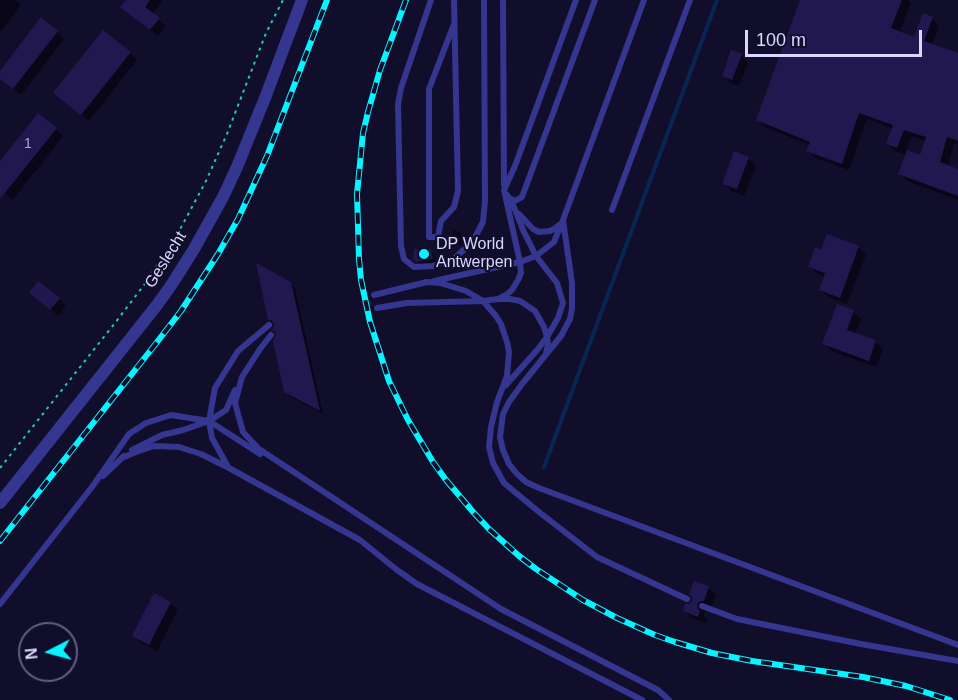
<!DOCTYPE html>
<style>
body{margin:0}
#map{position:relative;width:958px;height:700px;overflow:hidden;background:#110e2c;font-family:Arial,sans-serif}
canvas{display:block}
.north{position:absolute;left:18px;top:622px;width:60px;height:60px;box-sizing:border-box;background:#110e2c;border:2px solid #615f80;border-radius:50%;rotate:264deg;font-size:16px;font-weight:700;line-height:24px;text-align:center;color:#dad8ff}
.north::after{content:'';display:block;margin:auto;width:21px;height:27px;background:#04f5ff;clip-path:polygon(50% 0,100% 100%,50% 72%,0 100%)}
.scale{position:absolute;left:745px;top:30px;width:177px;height:27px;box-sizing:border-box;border:3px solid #dad8ff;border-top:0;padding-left:8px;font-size:18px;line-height:21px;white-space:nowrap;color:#dad8ff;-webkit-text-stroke:4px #110e2c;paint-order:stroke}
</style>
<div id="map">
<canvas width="958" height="700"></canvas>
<div class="north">N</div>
<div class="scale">100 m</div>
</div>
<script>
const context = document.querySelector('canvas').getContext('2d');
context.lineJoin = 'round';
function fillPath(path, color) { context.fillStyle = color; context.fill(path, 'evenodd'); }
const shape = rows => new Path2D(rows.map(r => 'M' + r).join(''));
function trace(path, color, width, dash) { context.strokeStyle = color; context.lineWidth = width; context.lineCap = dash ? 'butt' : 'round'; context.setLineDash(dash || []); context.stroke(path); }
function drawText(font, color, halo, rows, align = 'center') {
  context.font = font + ' Arial,sans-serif'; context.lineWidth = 4.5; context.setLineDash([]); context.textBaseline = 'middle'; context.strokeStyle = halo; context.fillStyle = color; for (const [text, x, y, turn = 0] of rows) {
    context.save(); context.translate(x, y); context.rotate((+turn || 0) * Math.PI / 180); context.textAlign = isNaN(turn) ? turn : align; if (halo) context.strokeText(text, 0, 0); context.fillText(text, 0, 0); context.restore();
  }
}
fillPath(shape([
 [0,0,16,0,21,5,0,32],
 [128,0,163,0,152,14,166,26,158,36,130,14],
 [802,0,908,0,911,3,899,33,915,39,932,18,939,26,932,45,958,55,958,145,954,143,948,167,958,171,958,200,907,181,900,174,906,155,895,151,887,143,893,129,867,119,849,170,815,158,808,150,810,145,765,127,758,120],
 [912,136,926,141,921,157,906,151],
 [57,32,64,39,21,95,0,78,0,73],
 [130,53,137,60,89,121,63,100],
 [741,55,748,63,739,86,731,83,723,75],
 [56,129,63,136,13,200,3,192,0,195,0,163],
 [748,158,756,166,744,196,731,191,723,183],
 [454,230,460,232,468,240,466,246,459,244,451,237],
 [858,247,866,255,847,304,828,297,820,290,825,277,817,274,810,267],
 [430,250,435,256,438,264,422,266,415,259],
 [290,283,295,288,323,414,291,397,285,392,277,333,273,330,275,328,274,324,269,319],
 [31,293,59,299,66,306,58,316],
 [837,306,853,312,861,319,855,334,875,342,883,349,876,367,831,351,824,343],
 [708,588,716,595,711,608,707,609,704,613,704,617,707,620,705,623,692,618,684,611],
 [154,595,170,603,178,610,157,651,141,643,133,635]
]), '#0007');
trace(shape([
 [544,467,717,0]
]), '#072752', 4);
fillPath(shape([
 [126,0,150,0,145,7,160,18,150,30,120,7],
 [800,0,902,0,891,28,914,37,923,13,933,17,924,41,958,53,958,141,947,137,940,162,958,169,958,196,898,174,907,150,920,155,926,137,904,130,897,148,886,144,893,125,859,113,842,164,806,151,810,142,756,120],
 [41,17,58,31,13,89,0,79,0,71],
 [103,30,131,52,81,115,53,93],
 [731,50,742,54,732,80,722,76],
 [38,113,57,128,0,199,0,161],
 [734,151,749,157,737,189,722,184],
 [827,234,859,246,840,298,819,290,825,273,808,267,815,247,821,250],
 [414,249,431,249,433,259,416,262,413,259],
 [256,263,291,282,320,411,284,392,273,341,276,335,275,331,271,330,274,327,274,324,271,320,268,320],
 [38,281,60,298,50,310,29,293],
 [837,304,854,310,847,330,876,340,869,361,822,344],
 [694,581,709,586,704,601,699,602,697,605,698,609,700,611,698,617,683,611,685,604,689,604,692,601,692,597,689,594],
 [154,593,171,602,149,645,132,636]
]), '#20184f');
trace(shape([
 [0,468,115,323,144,285,177,235,206,181,227,134,266,33,283,0]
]), '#23c9b5', 2, [3, 4.5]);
trace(shape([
 [431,0,401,88,398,104,401,246,404,259,414,267,433,266,455,258,473,241,483,222,485,201,484,0],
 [503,0,504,185],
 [644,0,563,220,572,283,572,309,570,319,561,336,522,384,509,402,503,414,500,437,503,450,509,464,517,474,526,482,539,488,958,645],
 [454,24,429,89,429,237,438,237,441,221,454,207,458,191,454,0],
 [509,198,515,201,522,197,595,0],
 [612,210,690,0],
 [519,214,533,229,539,232,550,231,554,229,559,225],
 [434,281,520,262,536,256,554,242,563,220],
 [374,295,427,282,440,283,466,291,483,301,496,316,501,324,507,342,509,352,507,376,497,402,491,427,489,447,493,463,504,483,539,512,597,557,687,599],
 [500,299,510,299,520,301,535,311,544,327,547,337,548,345,546,353],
 [377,308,407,303,483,301,498,299,506,295,512,290,518,280,521,273,520,262,504,190,515,166,576,0],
 [271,335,260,349,242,377,235,403,243,432,259,449,501,609,658,690,669,700],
 [506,385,538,349,547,337,558,318,563,303,557,283,536,256,523,230,514,207,507,195],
 [132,450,162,435,183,430,209,421,226,410,235,390],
 [122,458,136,452,154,446,179,447,201,454,229,468,360,540,397,570,417,584,642,700],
 [227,465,212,438,209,421,215,388,238,351,269,325],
 [103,476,124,456],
 [0,604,92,487,129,434,146,423,171,415,209,421,260,454],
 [702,606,737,619,861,644,958,661]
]), '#34368f', 6);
trace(shape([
 [0,503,157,305,172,284,194,249,223,197,237,167,265,98,302,0]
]), '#34368f', 12);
const rail = shape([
 [406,0,380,70,368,112,363,133,357,194,359,259,361,280,370,322,389,381,408,420,433,462,446,480,474,513,489,529,519,556,536,569,583,600,617,618,655,635,675,642,712,653,752,661,863,677,906,686,950,700],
 [0,541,154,346,181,311,218,254,238,219,267,156,327,0]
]);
trace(rail, '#04f5ff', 6);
trace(rail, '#110e2c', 4, [11]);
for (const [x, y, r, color] of [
 [424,254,6,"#04f5ff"]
]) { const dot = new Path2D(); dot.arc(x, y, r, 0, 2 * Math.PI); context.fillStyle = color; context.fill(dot); trace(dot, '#110e2c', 2); }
drawText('14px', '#aca8d3', null, [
 ["1",28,144]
]);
drawText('16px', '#dad8ff', '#110e2c', [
 ["DP World",436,245],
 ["Antwerpen",436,263]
], 'left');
drawText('16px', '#dad8ff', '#110e2c', [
 ["Geslecht",166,260,-58]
]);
</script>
